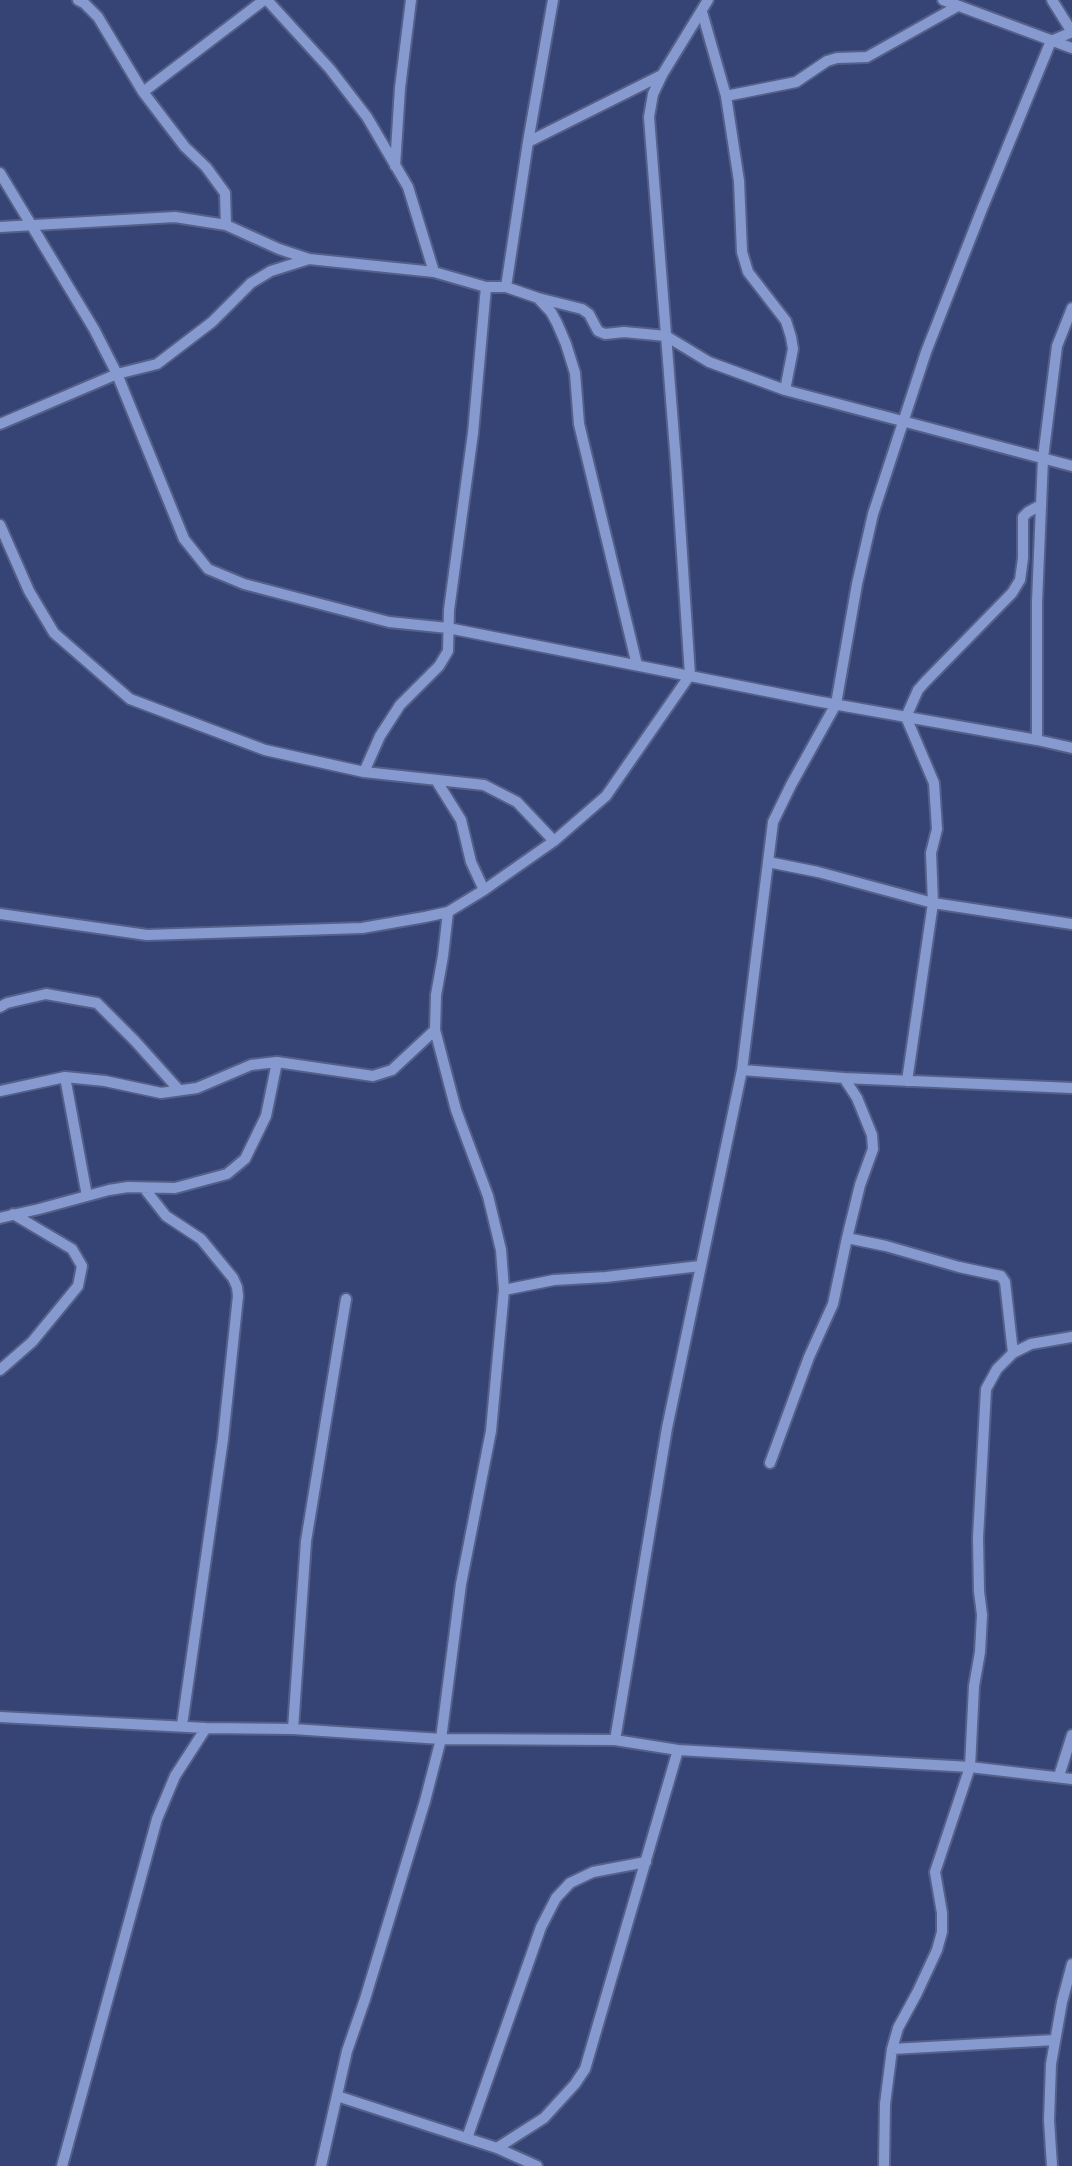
<!DOCTYPE html>
<style>
body{margin:0}
canvas{display:block;background:#354474}
</style>
<canvas width="1072" height="2166"></canvas>
<script>
const context = document.querySelector('canvas').getContext('2d');
context.lineJoin = 'round';
const shape = rows => new Path2D(rows.map(r => 'M' + r).join(''));
function trace(path, color, width, dash) { context.strokeStyle = color; context.lineWidth = width; context.lineCap = dash ? 'butt' : 'round'; context.setLineDash(dash || []); context.stroke(path); }
const minor = shape([
 [78,0,84,3,98,17,143,92,185,147,206,167,225,193,226,225],
 [267,0,330,69,367,117,408,187,434,272],
 [943,0,1072,48],
 [1052,0,1072,32],
 [702,12,726,96,739,181,742,252,748,272,786,321,791,337,793,349,785,390],
 [143,92,264,0],
 [726,96,796,82,827,61,837,58,867,57,958,6],
 [528,142,662,75],
 [395,166,400,88,411,0],
 [0,173,94,329,117,374,184,539,208,569,244,584,389,622,448,628,816,701,1037,740,1072,748],
 [0,227,175,217,226,225,279,249,309,259,434,272,486,287,506,287,538,298,551,312,557,323,566,344,575,373,579,424,637,665],
 [506,287,528,142,553,0],
 [538,298,582,309,589,314,598,331,605,334,624,332,666,336,709,362,785,390,1072,466],
 [0,424,117,374,157,364,212,322,251,283,271,271,309,259],
 [0,525,29,591,54,633,130,699,265,750,364,772,484,785,517,802,554,841],
 [1037,740,1037,602,1043,458,1057,346,1072,308],
 [364,772,380,736,400,705,439,666,448,651,449,610,473,433,486,287],
 [436,780,461,820,471,862,484,890],
 [768,862,818,872,933,903,1072,924],
 [0,914,147,935,362,928,425,917,448,912,484,890,554,841,606,796,690,675,676,463,649,117,653,94,662,75,708,0],
 [0,1007,7,1003,46,994,97,1003,135,1041,179,1090],
 [742,1070,844,1078,1072,1088],
 [65,1077,87,1196],
 [844,1078,857,1098,872,1135,873,1149,860,1185,847,1238,886,1246,959,1267,1001,1276,1005,1282,1013,1353],
 [907,1081,933,903,931,853,937,829,934,783,906,717,918,690,925,682,1012,593,1020,580,1023,558,1023,517,1028,512,1041,505],
 [0,1091,65,1077,105,1081,161,1093,197,1088,251,1065,277,1062,373,1076,392,1070,435,1030],
 [144,1188,166,1216,201,1239,233,1278,237,1287,238,1296,223,1439,182,1725],
 [0,1218,39,1209,109,1190,128,1187,175,1188,227,1174,245,1159,266,1116,277,1062],
 [504,1290,554,1280,606,1277,700,1266],
 [0,1370,32,1342,78,1286,82,1266,72,1249,13,1214],
 [770,1463,809,1357,833,1304,847,1238],
 [0,1717,206,1728,293,1729,441,1739,615,1740,678,1750,970,1767,1072,1779],
 [293,1729,306,1541,346,1299],
 [615,1740,667,1428,742,1070,773,822,791,785,836,704,857,584,873,514,926,352,982,209,1051,41,1072,32],
 [1059,1776,1072,1735],
 [892,2049,1055,2040],
 [337,2096,497,2148,537,2166],
 [467,2138,541,1927,556,1898,570,1883,593,1872,646,1862],
 [497,2148,544,2118,575,2084,585,2069,678,1750],
 [62,2166,157,1819,175,1776,206,1728],
 [321,2166,347,2051,365,1999,425,1801,441,1739,461,1584,491,1431,504,1290,501,1250,488,1196,456,1110,435,1030,436,995,443,956,448,912],
 [884,2166,885,2104,892,2049,898,2028,917,1993,937,1950,942,1932,942,1913,935,1872,970,1767,974,1686,980,1652,982,1615,979,1591,978,1538,986,1389,997,1369,1013,1353,1031,1344,1072,1337],
 [1052,2166,1049,2120,1051,2064,1062,2002,1072,1964]
]);
trace(minor, '#546089', 14);
trace(minor, '#879ad0', 10);
</script>
